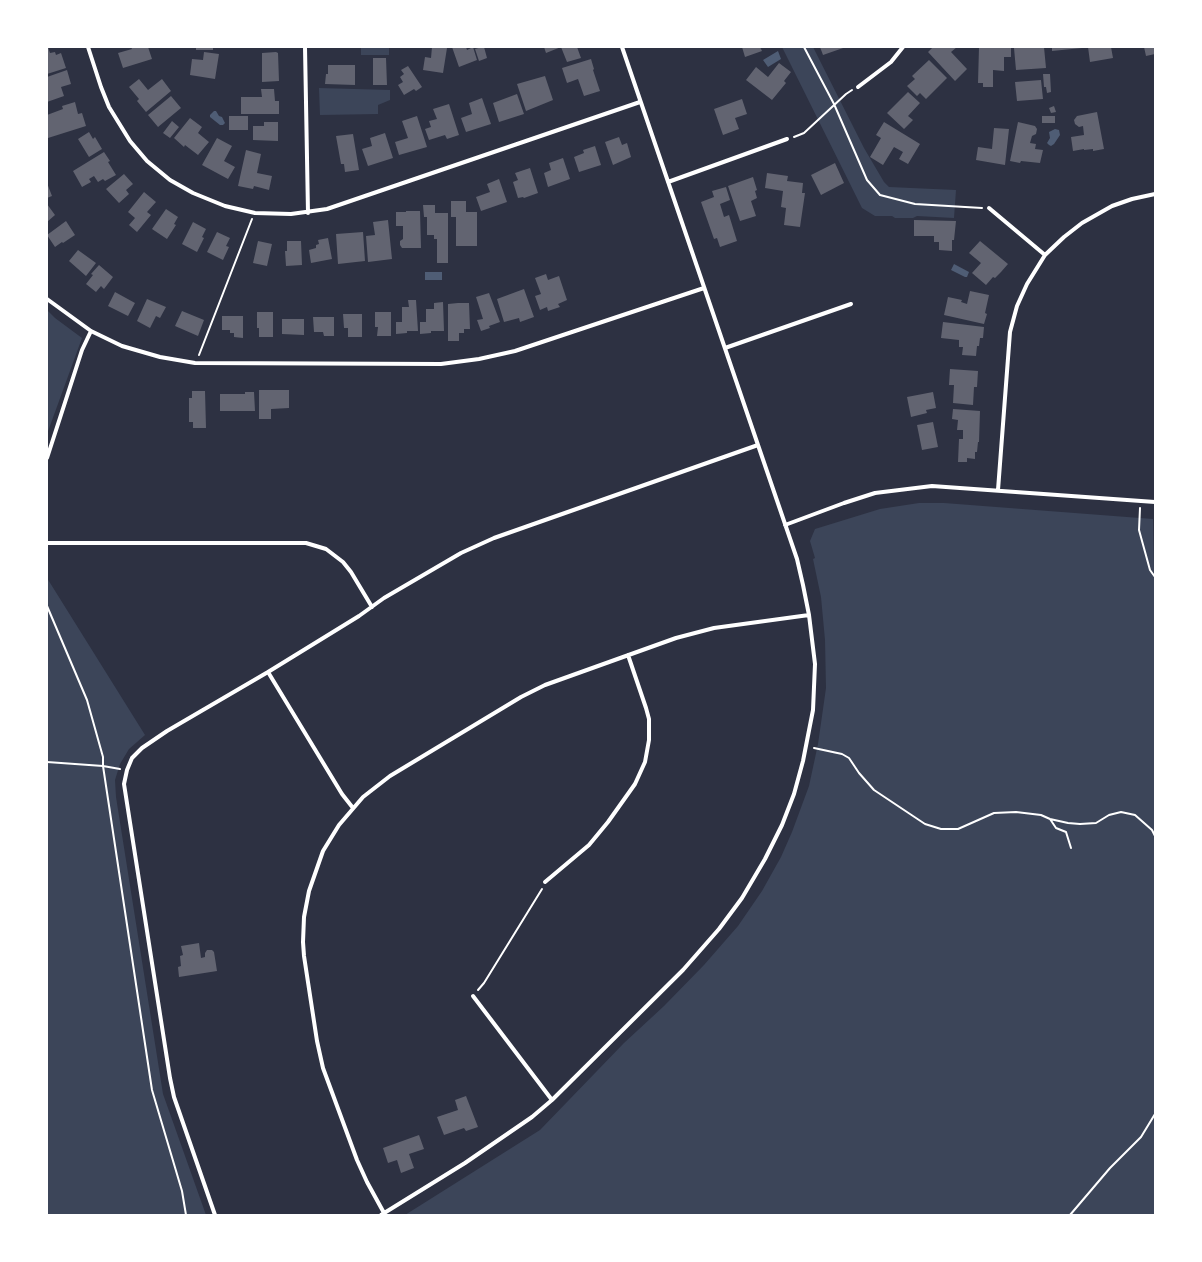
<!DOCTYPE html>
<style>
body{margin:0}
#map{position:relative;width:1202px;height:1262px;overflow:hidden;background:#2d3142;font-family:Poppins,sans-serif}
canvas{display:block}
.frame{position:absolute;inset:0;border:48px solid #fff;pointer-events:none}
</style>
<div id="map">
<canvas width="1202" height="1262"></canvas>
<div class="frame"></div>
</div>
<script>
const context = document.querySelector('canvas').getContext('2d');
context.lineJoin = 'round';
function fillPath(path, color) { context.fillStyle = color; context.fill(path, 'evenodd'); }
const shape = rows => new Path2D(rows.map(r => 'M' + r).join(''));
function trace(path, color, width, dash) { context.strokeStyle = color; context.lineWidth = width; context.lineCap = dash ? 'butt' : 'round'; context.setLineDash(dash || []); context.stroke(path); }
fillPath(shape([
 [361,47,389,47,389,55,361,55],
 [782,47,813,47,864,148,884,182,889,187,956,190,954,218,917,216,913,218,895,218,892,216,875,216,862,208],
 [319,88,390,90,390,100,378,105,378,114,320,115],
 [47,310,55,318,82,338,47,434],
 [919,503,944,503,1153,519,1154,569,1155,570,1155,1215,405,1215,540,1130,624,1043,664,1006,704,965,738,926,762,891,781,857,792,832,809,786,818,744,826,688,825,640,821,597,813,559,815,558,810,541,815,529,880,509],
 [47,578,145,735,129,749,120,764,115,780,116,797,163,1094,206,1215,47,1215]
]), '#3c4559');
fillPath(shape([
 [778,51,781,59,768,67,763,60],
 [214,111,216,111,219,116,222,117,225,123,223,125,220,125,210,117,210,115],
 [1055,129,1059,130,1060,135,1054,144,1051,146,1049,145,1047,143,1050,138,1049,132],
 [954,264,969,272,967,277,965,277,951,270],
 [425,272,442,272,442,280,425,280]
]), '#4f5d75');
fillPath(shape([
 [47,47,48,47,50,53,55,52,56,55,61,53,66,68,47,74],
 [131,47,148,47,152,59,123,68,118,53,132,49],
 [196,47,213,47,213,50,196,50],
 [432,47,447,48,443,73,423,70,425,57,431,58],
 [452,47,466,47,467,50,473,47,477,60,459,67],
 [482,47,484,47,487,58,479,61,475,49],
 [544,47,577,47,581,58,567,62,561,47,546,53],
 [742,47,760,47,762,51,745,57],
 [820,47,846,47,823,55],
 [933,47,957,47,951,52,967,69,955,81,928,52],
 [979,47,1011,47,1011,57,1004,57,1004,71,993,70,993,87,983,87,983,83,978,83],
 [1024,47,1044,47,1046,68,1016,70,1014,48],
 [1052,47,1082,47,1082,48,1052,51],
 [1088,47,1111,47,1113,58,1090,62],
 [1144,47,1155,47,1155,54,1146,56],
 [204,52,219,54,215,79,190,75,192,59,203,60],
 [276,52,278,53,279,81,262,82,262,53],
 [373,58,386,58,387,85,373,85],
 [591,59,594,69,593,70,600,91,584,96,578,79,567,83,562,68],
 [929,60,947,78,926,99,920,93,917,96,907,86,915,79,912,76],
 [779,63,791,72,784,81,786,83,772,100,746,80,756,67,768,77],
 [328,65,355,65,355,85,325,84,326,74,328,74],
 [408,66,422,87,416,91,414,89,404,95,398,85,403,82,400,77,404,74,401,70],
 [67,70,71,84,61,87,64,96,47,102,47,77],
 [1043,74,1050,74,1051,92,1047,93,1046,87,1044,87],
 [545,76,553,100,526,111,517,84],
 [139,79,148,90,162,79,171,91,146,112,137,101,139,99,129,87],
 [1041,80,1043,99,1017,101,1015,82],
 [261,89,274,89,275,101,279,101,279,114,241,114,241,97,262,97],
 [908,92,920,103,908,116,913,120,904,129,887,113],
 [517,94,524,114,499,122,493,103],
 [171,96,181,108,158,127,148,115],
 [482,98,491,124,466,132,461,118,472,114,469,103],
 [742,99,747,114,735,118,739,129,723,135,714,109],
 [75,102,78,114,82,113,86,126,48,138,47,133,47,115,63,109,62,106],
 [449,104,459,135,447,139,445,135,429,140,425,129,431,127,429,121,437,119,433,109],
 [1054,106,1056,112,1051,113,1049,108],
 [1097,112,1104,149,1093,151,1093,149,1084,150,1084,149,1073,151,1071,137,1084,135,1083,126,1079,127,1075,124,1074,120,1077,116],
 [229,116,248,116,248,130,229,130],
 [417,116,427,147,399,155,395,142,408,138,402,121],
 [1042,116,1055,116,1055,123,1042,123],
 [190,118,202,127,198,133,209,142,198,155,185,145,184,147,174,138],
 [172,121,179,127,170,138,163,133],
 [264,122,278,122,278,141,253,140,253,126,264,126],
 [884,122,920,144,908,164,899,159,903,152,894,147,883,165,870,157,881,138,876,135],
 [1018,122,1035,126,1037,129,1036,134,1032,136,1030,143,1036,144,1035,149,1043,150,1040,163,1021,161,1020,163,1010,161],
 [994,128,1009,129,1005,165,976,160,978,147,992,149],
 [89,132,93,139,95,137,102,149,89,157,78,139],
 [385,133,393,158,368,166,362,149,372,146,370,138],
 [353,134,359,170,345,172,344,164,341,164,336,136],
 [619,137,622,145,627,143,631,157,613,165,605,142],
 [217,138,232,146,224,161,235,167,228,179,202,165],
 [595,146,601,165,579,172,574,157,584,153,583,150],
 [246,150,261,154,257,173,272,176,269,190,254,186,253,189,238,186],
 [104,152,110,161,108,162,116,175,105,181,103,179,98,182,94,176,89,179,91,182,82,187,73,171],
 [563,158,570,179,548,187,544,173,551,170,549,163],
 [835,163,844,183,821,195,811,175],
 [530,168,538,193,524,198,523,197,518,198,513,182,518,180,515,173],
 [767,173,788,176,787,181,803,183,802,193,805,193,800,227,784,225,786,208,781,207,783,191,765,188],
 [124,174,133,184,126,190,129,194,119,203,106,189],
 [753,177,757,190,755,191,757,198,751,201,756,216,740,221,728,186],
 [499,179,507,202,481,211,476,197,490,192,487,184],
 [47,183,52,196,47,198],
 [726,187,730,200,720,204,724,217,729,215,737,241,720,247,717,238,714,239,701,202,714,197,712,191],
 [144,192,156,202,147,212,151,215,137,232,129,225,135,218,128,212],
 [451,201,466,201,466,212,477,212,477,246,456,246,456,217,451,217],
 [47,204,55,215,47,222],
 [423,205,435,205,435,213,448,213,448,263,437,263,437,239,434,239,434,235,427,235,427,217,424,217],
 [166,209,178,217,174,224,176,225,167,239,152,229],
 [406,211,420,211,421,248,402,248,400,245,400,241,403,239,403,226,396,226,396,212,406,212],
 [388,220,392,259,368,262,366,236,375,235,373,222],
 [914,220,956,221,954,240,952,240,952,251,939,250,939,242,934,242,934,236,914,236],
 [66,221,75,235,63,243,62,242,55,247,47,235],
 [193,222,206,229,202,237,204,238,197,252,182,244],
 [217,232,230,238,226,246,229,247,223,260,207,252],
 [363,232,365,261,338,264,336,234],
 [328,238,332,259,311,263,309,250,316,248,316,245,319,244,318,240],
 [258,241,272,244,267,266,253,263],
 [287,241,301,241,302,265,286,266,285,251,287,251],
 [980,241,1008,264,1001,272,995,278,993,277,986,285,972,273,981,263,969,253],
 [78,250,96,263,86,276,69,261],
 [99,265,113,277,104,289,101,286,96,292,86,284,93,275,91,274],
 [546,274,548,280,559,276,567,300,558,304,560,307,548,311,547,307,540,310,535,296,541,294,535,278],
 [524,289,534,317,520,322,519,318,504,322,497,299],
 [970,291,989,295,985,313,987,314,984,324,944,315,948,297,962,300,961,302,967,304],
 [115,292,135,303,128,316,108,306],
 [489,293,500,322,489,326,490,328,481,331,477,320,483,319,476,297],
 [147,299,166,307,160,318,156,316,150,328,137,321],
 [408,300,416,300,418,331,407,331,407,333,396,334,396,322,402,322,402,307,409,307],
 [443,302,444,331,431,331,431,333,420,334,420,322,426,322,426,309,434,309,434,303],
 [458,303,469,303,470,329,464,329,464,333,459,333,459,341,448,341,448,304],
 [182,311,204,320,198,336,175,326],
 [257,312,273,312,273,337,259,337,259,328,257,328],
 [375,312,391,312,391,336,377,336,378,327,375,327],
 [343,314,362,314,362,337,348,337,348,328,344,328],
 [222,316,243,316,243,338,234,337,234,333,230,333,230,330,222,330],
 [313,317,334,317,334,336,324,336,323,332,314,332],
 [282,319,304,319,304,335,282,334],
 [943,322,984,327,983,338,980,338,979,346,977,346,976,356,962,355,963,347,959,347,959,340,941,338],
 [950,369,978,371,977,387,974,387,973,405,953,403,954,385,949,385],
 [259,390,289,390,289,408,271,409,271,419,259,419],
 [192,391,205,391,206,428,193,428,193,422,189,422,189,398,192,398],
 [245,392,254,392,255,411,220,411,220,394,245,394],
 [933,392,936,408,926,410,927,413,911,417,907,397],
 [953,409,980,411,979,442,978,442,977,452,975,452,975,459,967,458,967,462,958,462,959,439,963,439,963,430,957,430,958,420,952,419],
 [933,422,938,447,922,450,917,425],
 [199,943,201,958,205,957,205,953,207,950,212,950,214,952,217,971,179,977,178,967,181,966,180,956,183,955,181,946],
 [466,1096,478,1127,466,1131,464,1128,444,1135,437,1117,458,1110,455,1100],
 [419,1135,424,1149,409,1154,414,1168,401,1173,397,1160,388,1163,383,1148]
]), '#626471');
trace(shape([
 [804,47,834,104,867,180,880,195,915,204,982,208],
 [794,137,804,133,846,94,852,90],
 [199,355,252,219],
 [1140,508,1139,530,1150,570,1155,577],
 [47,606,87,700,103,757,103,766,152,1090,182,1191,186,1215],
 [814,748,842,754,849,758,859,773,874,790,925,824,941,829,958,829,994,813,1016,812,1041,815,1050,819,1068,823,1080,824,1096,823,1109,815,1121,812,1135,815,1152,830,1155,836],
 [47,762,103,766,120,769],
 [1050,819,1056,828,1066,832,1071,848],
 [478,990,484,983,542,889],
 [1070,1215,1110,1168,1141,1137,1155,1114]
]), '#fff', 2);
trace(shape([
 [88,47,101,87,109,107,130,141,147,161,170,180,193,193,225,206,255,213,291,214,327,209,640,102],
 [305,47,308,213],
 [622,47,758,445],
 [858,87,891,62,903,47],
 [668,182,787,139],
 [989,208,1045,255],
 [47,299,91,331,122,346,160,357,195,363,441,364,479,359,515,351,704,288],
 [725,348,851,304],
 [47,458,82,350,91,331],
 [998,490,1010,332,1017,306,1027,284,1045,255,1064,237,1082,223,1112,206,1132,199,1155,194],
 [785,525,844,503,875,493,932,486,1155,502],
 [47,543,306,543,326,549,343,562,351,572,372,607],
 [268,672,342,794,353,808],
 [545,882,589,845,608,822,635,784,645,762,649,740,649,719,646,708,628,655],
 [473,996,552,1100],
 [384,1213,367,1182,357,1160,323,1068,317,1041,304,956,303,942,304,917,309,891,323,851,339,825,363,797,390,776,521,697,545,685,676,638,714,628,809,615],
 [215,1215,174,1097,170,1078,124,784,127,770,132,758,142,748,167,731,268,672,359,616,384,598,461,553,494,538,758,445,797,559,803,585,809,615,815,664,813,710,803,761,794,794,782,825,765,859,742,898,719,929,683,970,552,1100,532,1117,465,1163,381,1215]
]), '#fff', 4);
</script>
